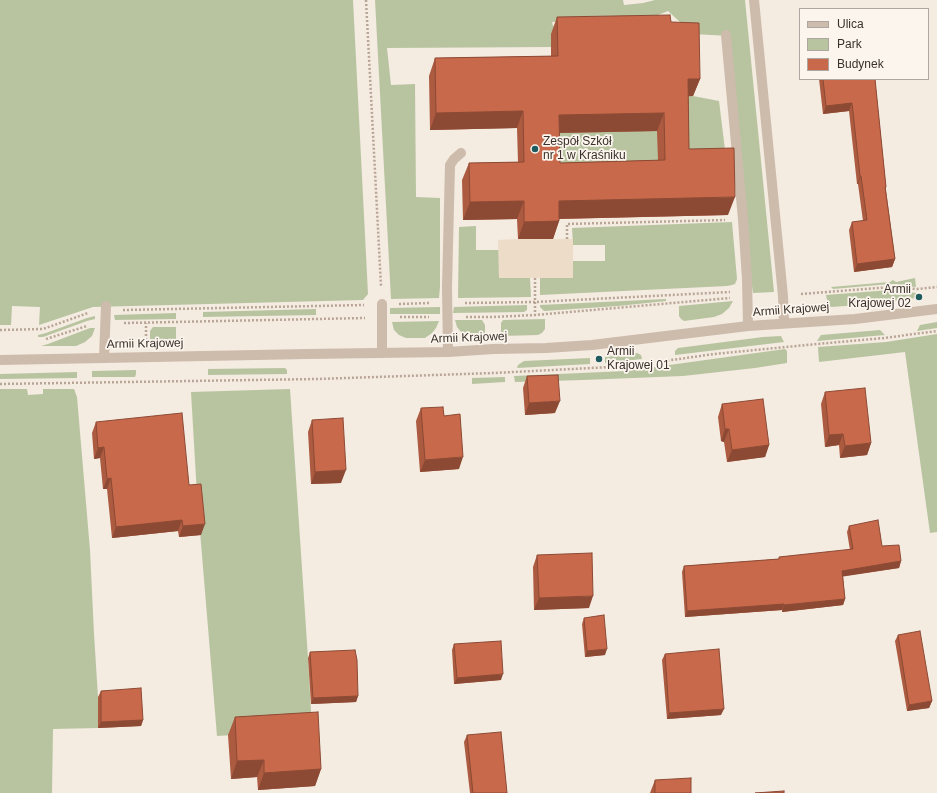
<!DOCTYPE html>
<meta charset="utf-8">
<style>
body{margin:0}
#map{position:relative;width:937px;height:793px;overflow:hidden;background:#f4ebe1;font-family:Helvetica,sans-serif}
canvas{display:block}
.legend{position:absolute;left:799px;top:8px;width:130px;height:72px;box-sizing:border-box;background:#fbf5ee;border:1px solid #aea6a0;margin:0;padding:5px 7px;list-style:none;font-size:12px;color:#3b302b}
.legend li{display:flex;align-items:center;gap:8px;height:20px}
.legend b{width:20px;border:1px solid #aea6a0}
</style>
<div id="map">
<canvas width="937" height="793"></canvas>
<ul class="legend">
<li><b style="height:5px;background:#cdbbac"></b>Ulica</li>
<li><b style="height:11px;background:#b8c4a0"></b>Park</li>
<li><b style="height:11px;background:#c8694b"></b>Budynek</li>
</ul>
</div>
<script>
const context = document.querySelector('canvas').getContext('2d');
context.lineJoin = 'round';
function fillPath(path, color) { context.fillStyle = color; context.fill(path, 'evenodd'); }
const shape = rows => new Path2D(rows.map(r => 'M' + r).join(''));
function trace(path, color, width, dash) { context.strokeStyle = color; context.lineWidth = width; context.lineCap = dash ? 'butt' : 'round'; context.setLineDash(dash || []); context.stroke(path); }
function drawText(font, color, halo, rows, align = 'center') {
  context.font = font + ' Helvetica,sans-serif'; context.lineWidth = 3.5; context.setLineDash([]); context.textBaseline = 'middle'; context.strokeStyle = halo; context.fillStyle = color; for (const [text, x, y, turn = 0] of rows) {
    context.save(); context.translate(x, y); context.rotate((+turn || 0) * Math.PI / 180); context.textAlign = isNaN(turn) ? turn : align; if (halo) context.strokeText(text, 0, 0); context.fillText(text, 0, 0); context.restore();
  }
}
fillPath(shape([
 [0,0,353,0,368,294,363,300,93,307,39,325,40,307,12,306,11,325,0,325],
 [375,0,623,0,624,5,643,3,655,0,745,0,774,292,753,293,751,279,730,36,693,34,668,11,658,15,678,34,664,32,551,34,551,47,387,48,391,85,415,84,416,197,440,198,440,287,439,298,391,299],
 [625,18,624,22,553,26,552,22],
 [693,96,719,101,727,166,554,180,553,133,682,130,682,97],
 [732,222,737,279,735,284,732,285,727,286,540,295,540,278,573,278,573,261,605,261,605,245,573,245,572,228],
 [476,226,476,250,499,250,499,278,530,278,531,297,458,298,459,227],
 [915,278,916,287,889,284,833,289,831,287,890,282,893,280,896,282],
 [890,290,916,293,916,298,873,304,831,307,828,304,827,300,826,295],
 [666,299,666,301,618,306,544,311,540,307,540,305],
 [733,301,729,308,722,314,714,317,684,321,681,319,679,316,679,306],
 [527,305,527,310,524,312,453,313,454,307],
 [440,307,440,314,390,314,390,308],
 [316,309,316,315,203,317,203,312],
 [176,313,176,319,115,320,114,315],
 [95,316,95,319,87,321,43,337,38,337,38,335,46,333,87,318],
 [545,319,545,329,542,333,538,335,501,336,501,323,503,320],
 [455,320,482,320,485,325,485,337,471,336,466,335,461,332,457,327],
 [439,321,436,328,432,333,425,338,406,338,399,335,394,330,392,322],
 [937,322,937,328,917,331,920,325],
 [153,327,176,327,176,341,174,344,150,345,150,331],
 [90,328,95,328,92,336,85,342,76,346,41,346,48,344],
 [880,330,885,335,817,341,821,335],
 [937,334,937,532,930,533,905,352,819,362,818,347,886,342],
 [781,336,784,342,675,355,675,351,678,348,763,337],
 [785,349,787,351,787,363,755,368,683,376,583,380,515,382,514,376,626,371],
 [637,353,641,355,642,359,605,363,605,357],
 [590,358,590,364,517,368,518,365,524,361],
 [285,368,287,370,287,374,208,375,208,369],
 [136,370,136,374,135,377,92,377,92,371],
 [77,372,77,378,0,379,0,374],
 [505,377,505,382,472,384,472,378],
 [0,389,27,389,28,395,43,394,43,389,74,389,77,397,90,550,94,634,98,697,98,728,53,729,52,793,0,793],
 [290,389,308,658,312,730,217,736,197,495,191,392]
]), '#b8c4a0');
fillPath(shape([
 [518,239,573,239,573,278,499,278,498,240]
]), '#ecdcc8');
trace(shape([
 [366,0,381,286],
 [567,239,567,224,725,220],
 [535,278,535,315],
 [801,294,891,287,917,289,937,287],
 [465,303,535,302,730,292],
 [399,304,430,303],
 [123,310,364,305],
 [400,317,429,317],
 [466,317,492,317,535,315,730,298],
 [124,323,365,318],
 [0,330,43,329,88,313],
 [46,339,87,326],
 [146,340,146,323],
 [0,384,317,379,494,373,630,366,714,354,817,344,884,338,937,331]
]), '#b9a596', 2.5, [2, 2]);
trace(shape([
 [726,35,743,219,747,279,748,326],
 [382,304,382,353],
 [448,352,447,287,450,165,454,159,461,153],
 [104,358,106,306]
]), '#cdbbac', 10);
trace(shape([
 [754,0,783,296,784,323],
 [0,360,307,354,448,352,493,349,546,348,592,345,748,326,855,319,937,309]
]), '#cdbbac', 10);
fillPath(shape([
 [557,17,671,22,700,79,693,96,688,96,689,149,728,215,559,219,559,221,553,239,518,239,517,219,463,220,462,180,469,163,518,162,517,128,430,130,429,76,435,58,551,56,551,34],
 [657,131,658,160,560,163,560,133],
 [819,79,875,79,886,187,886,190,895,259,892,267,854,272,849,230,852,222,863,221,858,184,857,184,849,111,823,114],
 [527,376,555,413,525,415,523,388],
 [825,392,871,443,867,455,840,458,839,445,825,447,821,404],
 [722,404,769,445,765,457,727,462,724,442,721,441,718,417],
 [421,408,444,416,459,469,420,472,416,421],
 [312,420,341,483,311,484,308,432],
 [96,422,189,485,201,535,179,537,178,531,112,538,107,489,103,489,100,458,94,459,92,433],
 [849,526,882,546,901,561,899,568,843,576,845,599,843,605,782,612,782,610,685,617,682,572,684,566,779,559,779,557,850,550,847,532],
 [537,555,589,608,534,610,533,567],
 [584,618,605,655,585,657,582,624],
 [898,635,932,701,929,708,907,711,895,641],
 [454,644,501,680,454,684,452,650],
 [310,652,358,696,356,702,311,704,308,658],
 [665,654,721,715,667,719,662,660],
 [101,691,143,720,141,726,98,728,98,697],
 [235,717,321,769,315,786,258,790,257,777,231,779,228,735],
 [467,735,507,793,470,793,464,742],
 [655,780,691,793,650,793]
]), '#ac5a40');
fillPath(shape([
 [688,79,700,79,693,96,682,97],
 [852,103,849,111,823,114,826,106],
 [523,111,517,128,430,130,436,113],
 [664,113,657,131,553,133,559,115],
 [860,176,861,176,858,184,857,184],
 [735,197,728,215,552,219,559,201],
 [524,201,517,219,463,220,470,202],
 [559,221,553,239,518,239,524,222],
 [895,259,892,267,854,272,857,264],
 [560,401,555,413,525,415,529,403],
 [725,429,729,429,724,442,721,441],
 [843,434,839,445,825,447,829,435],
 [871,443,867,455,840,458,845,446],
 [769,445,765,457,727,462,732,450],
 [104,447,100,458,94,459,98,448],
 [463,457,459,469,420,472,425,460],
 [346,470,341,483,311,484,315,472],
 [111,478,107,489,103,489,107,479],
 [182,520,178,531,112,538,116,527],
 [205,524,201,535,179,537,183,526],
 [901,561,899,568,840,577,842,571],
 [593,596,589,608,534,610,539,598],
 [845,599,843,605,782,612,784,605],
 [784,604,782,610,685,617,687,611],
 [607,649,605,655,585,657,587,651],
 [503,674,501,680,454,684,457,678],
 [358,696,356,702,311,704,313,698],
 [932,701,929,708,907,711,909,705],
 [724,709,721,715,667,719,669,713],
 [143,720,141,726,98,728,101,722],
 [264,760,257,777,231,779,237,761],
 [321,769,315,786,258,790,264,773]
]), '#8c4a34');
const building = shape([
 [670,15,671,22,699,23,700,79,688,79,689,149,734,148,735,197,559,201,559,221,524,222,524,201,470,202,469,163,524,162,523,111,436,113,435,58,558,56,557,17,670,15],
 [664,113,665,160,560,163,559,115,664,113],
 [823,79,875,79,886,187,885,187,895,259,857,264,852,222,867,220,861,176,860,176,852,103,826,106,823,79],
 [558,375,560,401,529,403,527,376,558,375],
 [865,388,871,443,845,446,843,434,829,435,825,392,865,388],
 [763,399,769,445,732,450,729,429,725,429,722,404,763,399],
 [443,407,444,416,460,414,463,457,425,460,421,408,443,407],
 [182,413,189,485,201,484,205,524,183,526,182,520,116,527,111,478,107,479,104,447,98,448,96,422,182,413],
 [343,418,346,470,315,472,312,420,343,418],
 [878,520,882,546,899,545,901,561,842,571,845,599,784,605,784,604,687,611,684,566,779,559,779,557,853,549,849,526,878,520],
 [592,553,593,596,539,598,537,555,592,553],
 [604,615,607,649,587,651,584,618,604,615],
 [920,631,932,701,909,705,898,635,920,631],
 [501,641,503,674,457,678,454,644,501,641],
 [719,649,724,709,669,713,665,654,719,649],
 [355,650,357,660,358,696,313,698,310,652,355,650],
 [141,688,143,720,101,722,101,691,141,688],
 [318,712,321,769,264,773,264,760,237,761,235,717,318,712],
 [501,732,507,793,473,793,467,735,501,732],
 [691,778,691,793,655,793,655,780,691,778],
 [784,791,784,793,755,793,784,791]
]);
fillPath(building, '#c8694b');
trace(building, '#8c4a34', 1);
for (const [x, y, r, color] of [
 [535,149,4,"#1f5a5e"],
 [919,297,4,"#1f5a5e"],
 [599,359,4,"#1f5a5e"]
]) { const dot = new Path2D(); dot.arc(x, y, r, 0, 2 * Math.PI); context.fillStyle = color; context.fill(dot); trace(dot, '#fbf5ee', 1.5); }
drawText('12px', '#3b302b', '#fbf5ee', [
 ["Zespół Szkół",543,142],
 ["nr 1 w Kraśniku",543,156],
 ["Armii",911,290,"right"],
 ["Krajowej 02",911,304,"right"],
 ["Armii",607,352],
 ["Krajowej 01",607,366]
], 'left');
drawText('12px', '#3b302b', '#fbf5ee', [
 ["Armii Krajowej",791,310,-4],
 ["Armii Krajowej",469,338,-2],
 ["Armii Krajowej",145,344,-1]
]);
</script>
